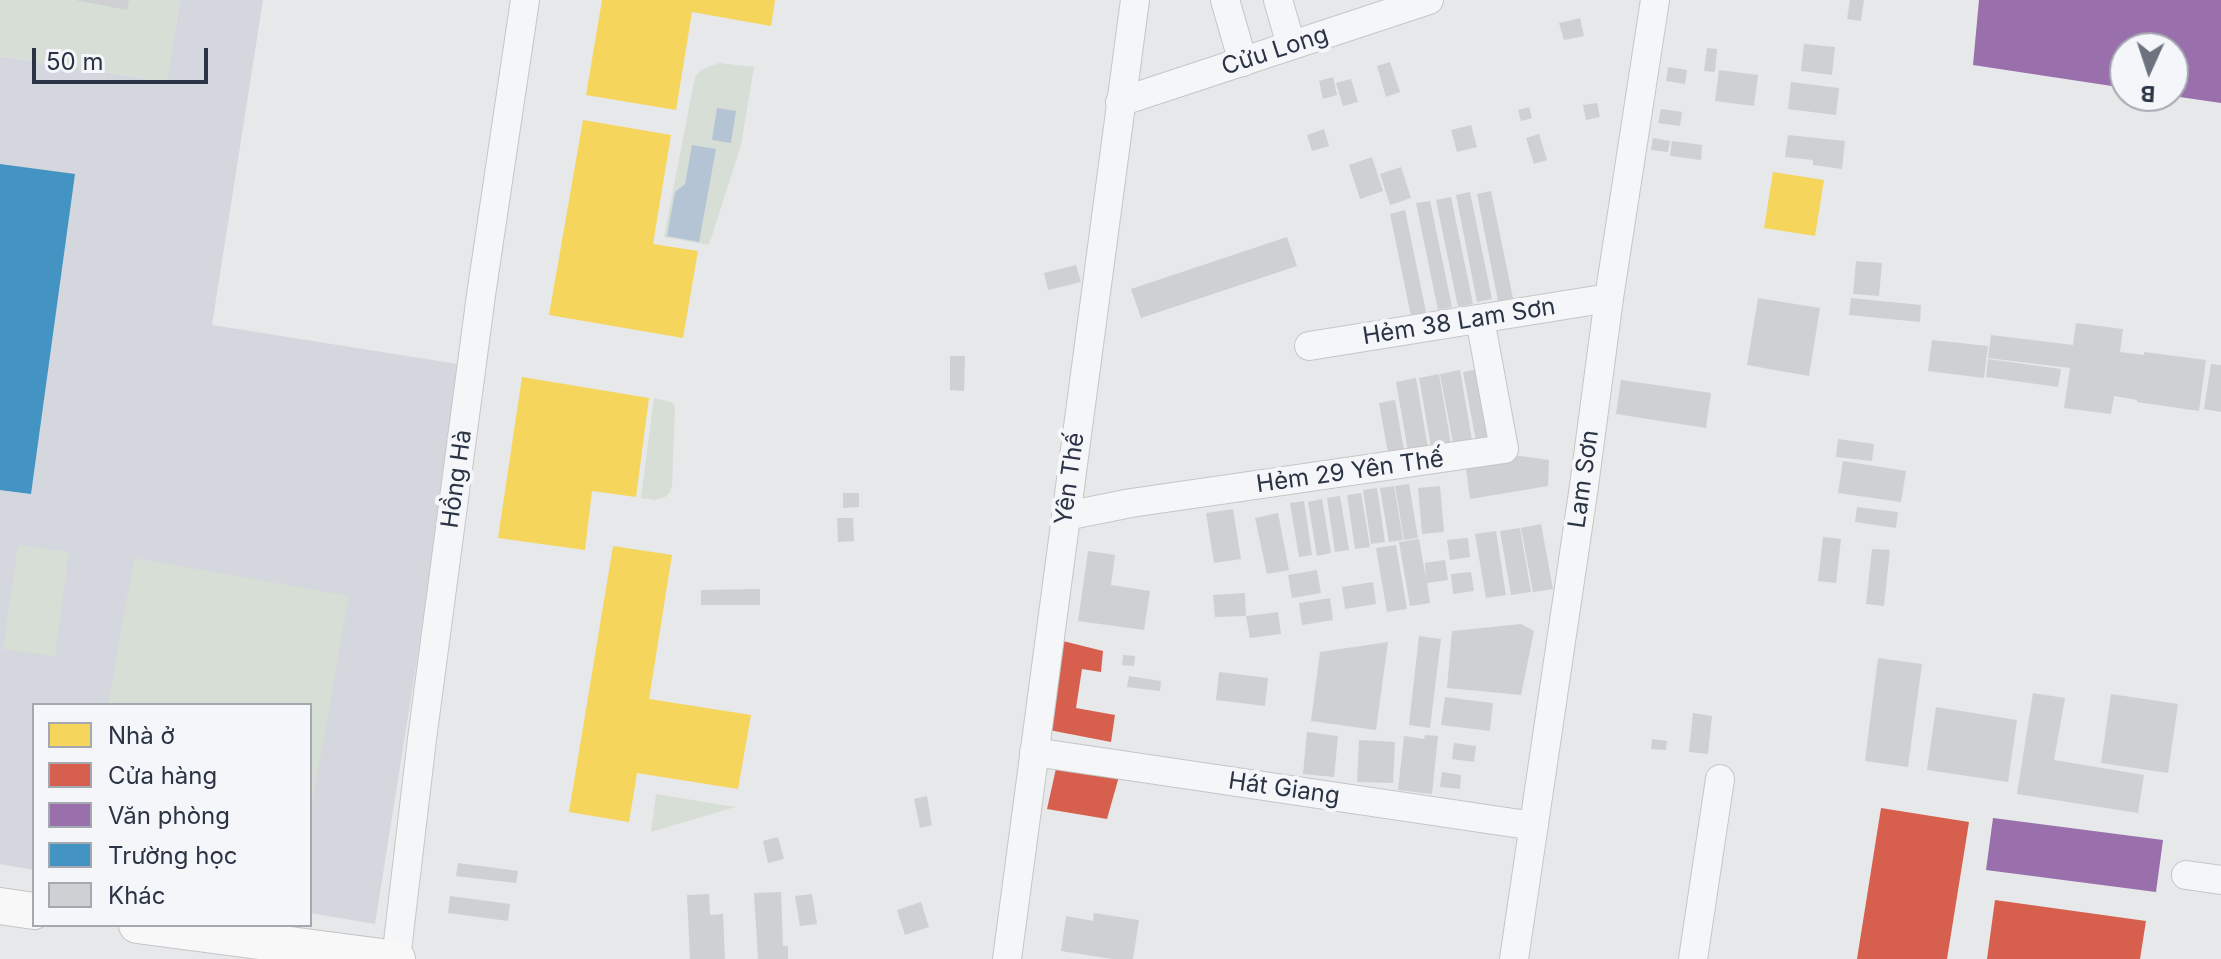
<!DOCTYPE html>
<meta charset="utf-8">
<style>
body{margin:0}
#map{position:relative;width:2221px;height:959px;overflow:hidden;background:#e6e8ea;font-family:Inter,sans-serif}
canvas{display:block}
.legend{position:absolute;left:32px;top:703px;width:280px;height:224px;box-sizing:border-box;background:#f4f6f9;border:2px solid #a4a8b1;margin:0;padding:10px 14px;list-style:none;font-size:24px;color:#2b3445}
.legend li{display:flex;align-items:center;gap:16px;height:40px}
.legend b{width:40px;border:2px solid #a4a8b1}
.north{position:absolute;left:2109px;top:32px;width:80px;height:80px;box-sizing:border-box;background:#f4f6f9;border:2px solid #a4a8b1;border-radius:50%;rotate:183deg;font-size:22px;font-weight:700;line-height:32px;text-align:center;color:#2b3445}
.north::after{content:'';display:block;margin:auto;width:28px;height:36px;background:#6c737f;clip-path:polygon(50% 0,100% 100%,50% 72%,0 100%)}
.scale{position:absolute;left:32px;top:48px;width:176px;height:36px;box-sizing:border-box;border:4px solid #2b3445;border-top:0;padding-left:10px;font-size:24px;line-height:28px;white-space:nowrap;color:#2b3445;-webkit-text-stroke:6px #f4f6f9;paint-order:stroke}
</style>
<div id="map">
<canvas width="2221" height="959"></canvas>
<ul class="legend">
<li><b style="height:22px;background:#f6d55c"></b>Nhà ở</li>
<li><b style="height:22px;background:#d6604d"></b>Cửa hàng</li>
<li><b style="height:22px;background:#9970ab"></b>Văn phòng</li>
<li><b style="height:22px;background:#4393c3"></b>Trường học</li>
<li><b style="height:22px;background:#ced0d3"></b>Khác</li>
</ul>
<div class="north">B</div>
<div class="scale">50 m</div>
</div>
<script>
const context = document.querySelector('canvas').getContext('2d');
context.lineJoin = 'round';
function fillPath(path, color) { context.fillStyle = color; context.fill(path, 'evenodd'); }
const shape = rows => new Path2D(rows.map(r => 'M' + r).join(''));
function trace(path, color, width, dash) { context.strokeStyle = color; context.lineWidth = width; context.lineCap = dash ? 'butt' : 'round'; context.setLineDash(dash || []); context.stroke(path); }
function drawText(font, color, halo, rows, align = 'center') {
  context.font = font + ' Inter,sans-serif'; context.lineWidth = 8; context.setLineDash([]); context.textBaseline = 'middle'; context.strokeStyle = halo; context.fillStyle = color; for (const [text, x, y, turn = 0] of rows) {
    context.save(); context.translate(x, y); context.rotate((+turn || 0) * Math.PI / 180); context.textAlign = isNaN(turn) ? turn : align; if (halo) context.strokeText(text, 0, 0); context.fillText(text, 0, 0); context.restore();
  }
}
fillPath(shape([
 [180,0,263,0,212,325,464,365,375,924,310,913,310,705,34,705,34,870,0,864,0,56,167,82]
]), '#d4d7dd');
fillPath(shape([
 [0,0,180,0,167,82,0,56],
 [719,63,754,67,741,145,709,245,664,237,695,77,701,70],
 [654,398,671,402,675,406,672,485,670,492,665,497,655,500,641,498],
 [18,545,69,552,55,656,3,649],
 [134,558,349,596,310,817,310,705,108,705],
 [656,794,735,807,651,832]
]), '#d6ded6');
fillPath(shape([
 [717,108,736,111,731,143,712,140],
 [692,145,716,149,699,242,667,236,675,192,685,184]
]), '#b4c4d5');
fillPath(shape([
 [602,0,775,0,771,26,692,12,676,110,586,95],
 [583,120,671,135,653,244,698,251,683,338,549,315],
 [1773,172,1824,180,1815,236,1764,228],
 [522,377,649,398,636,497,592,491,585,550,498,538],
 [613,546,672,555,649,699,751,715,738,789,637,773,629,822,569,812]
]), '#f6d55c');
fillPath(shape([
 [1063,641,1103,651,1101,672,1082,669,1076,708,1115,715,1111,742,1049,730],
 [1057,764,1120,773,1107,819,1047,809],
 [1881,808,1969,822,1947,959,1857,959],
 [1995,900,2146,921,2140,959,1987,959]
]), '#d6604d');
fillPath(shape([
 [1979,0,2221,0,2221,103,2173,96,2173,48,2125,48,2125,88,1973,65],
 [1993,818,2163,840,2156,892,1986,870]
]), '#9970ab');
fillPath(shape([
 [0,164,75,174,31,494,0,490]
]), '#4393c3');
fillPath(shape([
 [75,0,129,0,127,10],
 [1850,0,1864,0,1861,21,1847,19],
 [1580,18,1584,36,1564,40,1559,23],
 [1804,44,1835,47,1832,75,1801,71],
 [1707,48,1717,49,1715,72,1704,71],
 [1390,62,1400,92,1386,97,1377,66],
 [1668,67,1687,70,1685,84,1666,81],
 [1719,70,1758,75,1754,106,1715,101],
 [1333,77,1337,95,1323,99,1319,81],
 [1351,79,1358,102,1343,106,1336,83],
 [1791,82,1839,88,1836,115,1788,109],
 [1597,103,1600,117,1586,120,1583,105],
 [1529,107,1532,118,1521,121,1518,110],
 [1661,109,1682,112,1680,126,1658,123],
 [1471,125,1477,147,1457,152,1451,130],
 [1324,129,1329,146,1312,151,1307,135],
 [1539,134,1547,160,1534,164,1526,138],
 [1788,135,1845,141,1842,169,1813,165,1813,160,1785,157],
 [1653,138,1670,141,1668,152,1651,150],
 [1672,141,1702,145,1701,160,1670,156],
 [1372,157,1383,191,1360,199,1349,165],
 [1401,167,1411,198,1390,205,1380,174],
 [1491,191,1513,298,1498,301,1477,194],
 [1470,192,1492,299,1477,302,1456,195],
 [1451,197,1473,304,1458,307,1436,200],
 [1430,201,1452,307,1438,310,1416,203],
 [1405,210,1427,317,1412,321,1390,214],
 [1287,237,1297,266,1141,318,1131,289],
 [1856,261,1882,263,1879,296,1853,294],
 [1076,265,1081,282,1048,290,1044,273],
 [1758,298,1820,308,1809,376,1747,365],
 [1851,298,1921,305,1920,322,1849,315],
 [2076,323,2123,329,2120,352,2144,355,2144,352,2206,360,2199,411,2137,402,2137,400,2114,396,2111,414,2064,408,2070,368,1988,358,1991,335,2073,345],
 [1932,340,1988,346,1984,378,1928,371],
 [950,356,965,356,964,391,950,390],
 [1988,359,2061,369,2058,387,1986,377],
 [2211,364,2221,365,2221,412,2204,409],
 [1483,368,1495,438,1476,441,1463,372],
 [1460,370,1472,440,1453,443,1440,374],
 [1439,374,1451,444,1431,447,1419,378],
 [1416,378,1428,448,1408,451,1396,382],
 [1621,380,1711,393,1706,428,1616,414],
 [1395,400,1404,450,1388,453,1379,403],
 [1838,439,1874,444,1872,461,1836,457],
 [1506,454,1549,460,1548,486,1470,499,1465,461],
 [1843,461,1906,471,1901,502,1838,493],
 [1409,484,1418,538,1404,540,1395,486],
 [1394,486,1403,540,1389,542,1380,488],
 [1440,486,1444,532,1422,534,1418,488],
 [1377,488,1385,542,1371,544,1363,490],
 [843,493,859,493,859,507,843,508],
 [1361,493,1370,547,1355,549,1347,495],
 [1340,496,1349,550,1335,552,1327,498],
 [1322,499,1331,553,1317,556,1308,502],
 [1304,501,1312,555,1299,557,1290,503],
 [1857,507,1898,512,1896,528,1855,522],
 [1233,509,1241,559,1214,563,1206,513],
 [1278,513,1289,570,1267,574,1255,518],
 [837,518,853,518,854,541,838,542],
 [1541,524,1553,589,1533,592,1521,528],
 [1520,528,1531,592,1511,595,1500,531],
 [1496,531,1506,595,1486,598,1475,534],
 [1823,537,1841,539,1836,583,1818,581],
 [1468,538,1470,557,1450,560,1447,540],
 [1419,539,1426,579,1425,563,1445,560,1448,580,1427,583,1430,603,1410,606,1399,542],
 [1396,545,1407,609,1387,612,1376,548],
 [1872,549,1890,550,1884,606,1866,604],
 [1088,551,1115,555,1111,585,1150,591,1144,630,1078,621],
 [1317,570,1321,593,1292,598,1288,575],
 [1471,572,1474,591,1453,594,1451,574],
 [1373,582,1376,604,1345,609,1342,587],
 [760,589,760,605,701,605,701,590],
 [1245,593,1246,616,1215,617,1213,595],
 [1330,598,1333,620,1302,625,1299,603],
 [1278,612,1281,634,1250,638,1246,616],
 [1521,624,1534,631,1521,695,1447,688,1452,631],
 [1419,636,1441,639,1430,728,1409,725],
 [1388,642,1376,730,1311,721,1320,652],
 [1123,655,1135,656,1134,666,1122,665],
 [1878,658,1922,664,1908,767,1865,761],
 [1219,672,1268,678,1265,706,1216,700],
 [1129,676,1161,681,1160,691,1127,687],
 [2033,693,2065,698,2054,760,2144,775,2138,813,2017,794],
 [2111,694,2178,704,2168,773,2101,763],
 [1445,697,1493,703,1490,731,1441,725],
 [1936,707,2017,720,2008,782,1927,770],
 [1693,713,1712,716,1708,754,1689,752],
 [1307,732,1338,736,1334,777,1303,774],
 [1425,735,1438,736,1432,794,1398,790,1404,736,1424,739],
 [1652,739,1667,741,1666,750,1651,749],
 [1359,740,1395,742,1393,783,1357,782],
 [1454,743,1476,746,1474,762,1452,759],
 [1442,772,1461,775,1460,789,1440,787],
 [927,796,932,825,920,828,914,799],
 [778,837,784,859,768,863,763,841],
 [458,863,518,871,516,883,456,876],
 [781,892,783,946,788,946,788,959,758,959,754,893],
 [709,894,710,915,723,914,725,959,690,959,687,895],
 [812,894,817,924,800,926,795,896],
 [450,896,510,904,508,921,448,913],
 [921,902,929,927,905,935,897,910],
 [1094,913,1139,920,1133,959,1112,959,1061,951,1066,916,1093,921]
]), '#ced0d3');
const minor = shape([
 [1225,0,1243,62],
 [1278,0,1291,45],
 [1120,102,1429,0],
 [1309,346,1609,298],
 [1066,516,1131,503,1504,449,1480,319],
 [1034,752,1534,826],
 [2186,875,2221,880],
 [396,959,422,739,481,295,525,0],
 [1007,959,1135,0],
 [1514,959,1584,486,1609,298,1655,0],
 [1693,959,1720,779]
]);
const major = shape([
 [0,906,34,911],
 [137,925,397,959]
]);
trace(minor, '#c4c6c8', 30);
trace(major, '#c2c5c8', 38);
trace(minor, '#f5f6f7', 28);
trace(major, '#f8f8f8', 36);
drawText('24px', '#2b3445', '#f4f6f9', [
 ["Cửu Long",1275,51,-18],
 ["Hẻm 38 Lam Sơn",1459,322,-9],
 ["Hẻm 29 Yên Thế",1350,472,-8],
 ["Hồng Hà",457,479,-82],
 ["Yên Thế",1070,479,-82],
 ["Lam Sơn",1584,479,-82],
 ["Hát Giang",1284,789,8]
]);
</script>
